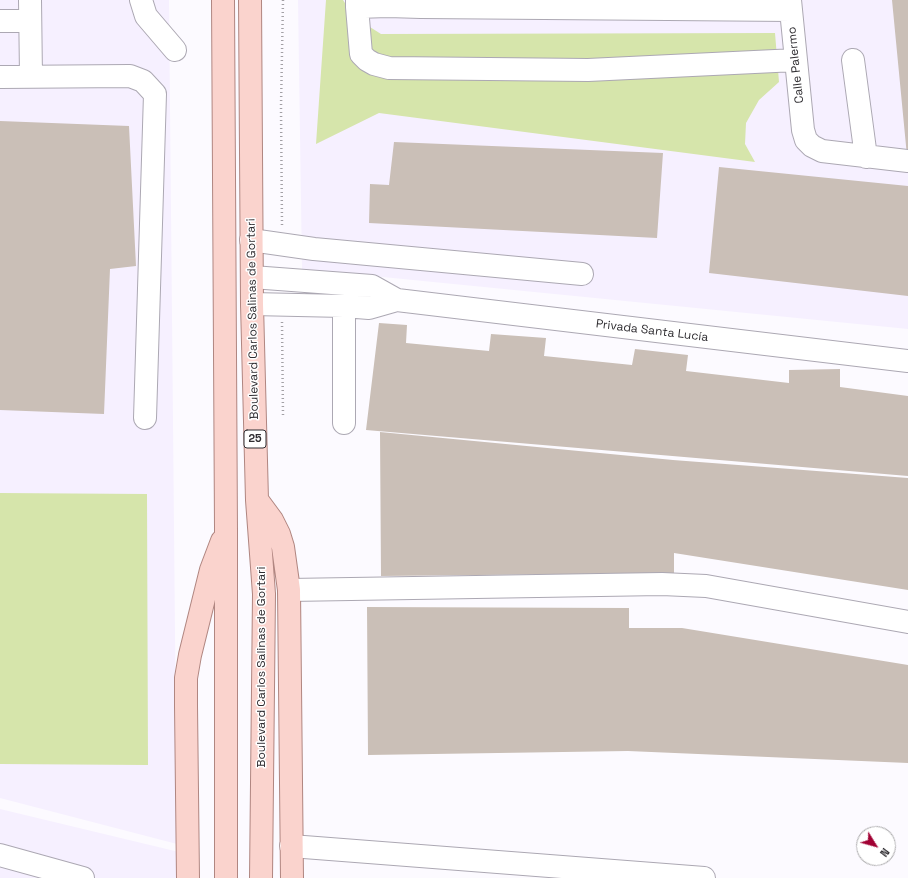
<!DOCTYPE html>
<meta charset="utf-8">
<style>
body{margin:0}
#map{position:relative;width:908px;height:878px;overflow:hidden;background:#fcfaff;font-family:"Space Grotesk",sans-serif}
canvas{display:block}
.north{position:absolute;left:856px;top:826px;width:40px;height:40px;box-sizing:border-box;background:#fff;border:1px solid #acabad;border-radius:50%;rotate:127deg;font-size:11px;font-weight:700;line-height:16px;text-align:center;color:#2f2d31}
.north::after{content:'';display:block;margin:auto;width:14px;height:18px;background:#a10133;clip-path:polygon(50% 0,100% 100%,50% 72%,0 100%)}
</style>
<div id="map">
<canvas width="908" height="878"></canvas>
<div class="north">N</div>
</div>
<script>
const context = document.querySelector('canvas').getContext('2d');
context.lineJoin = 'round';
function fillPath(path, color) { context.fillStyle = color; context.fill(path, 'evenodd'); }
const shape = rows => new Path2D(rows.map(r => 'M' + r).join(''));
function trace(path, color, width, dash) { context.strokeStyle = color; context.lineWidth = width; context.lineCap = dash ? 'butt' : 'round'; context.setLineDash(dash || []); context.stroke(path); }
function drawText(font, color, halo, rows, align = 'center') {
  context.font = font + ' "Space Grotesk",sans-serif'; context.lineWidth = 3; context.setLineDash([]); context.textBaseline = 'middle'; context.strokeStyle = halo; context.fillStyle = color; for (const [text, x, y, turn = 0] of rows) {
    context.save(); context.translate(x, y); context.rotate((+turn || 0) * Math.PI / 180); context.textAlign = isNaN(turn) ? turn : align; if (halo) context.strokeText(text, 0, 0); context.fillText(text, 0, 0); context.restore();
  }
}
fillPath(shape([
 [0,0,169,0,177,844,0,798],
 [298,0,908,0,908,329,302,269],
 [0,809,179,852,179,878,0,878]
]), '#f6f0ff');
fillPath(shape([
 [326,0,343,0,354,17,381,34,775,33,779,82,759,100,746,123,745,144,755,162,379,113,316,144],
 [0,493,147,494,148,765,0,764]
]), '#d6e5ab');
fillPath(shape([
 [892,0,908,0,908,156,907,156],
 [0,121,129,126,136,266,110,269,104,414,0,410],
 [394,142,663,153,657,238,369,223,370,184,389,185],
 [719,167,908,186,908,296,709,273],
 [379,323,407,325,406,343,489,351,491,334,546,338,544,356,632,365,635,349,688,355,686,371,789,383,789,370,840,369,840,387,908,396,908,476,366,430],
 [380,432,673,460,908,478,908,590,674,553,674,573,381,576],
 [367,607,629,608,629,628,682,628,908,665,908,763,628,751,368,755]
]), '#cabfb7');
const minor = shape([
 [30,0,31,76],
 [141,0,146,16,175,50],
 [357,0,357,7,388,6,421,7,791,10],
 [790,0,803,130,806,140,812,146,822,151,908,161],
 [357,7,361,54,367,60,374,64,389,68,588,70,796,60],
 [0,21,30,21],
 [853,60,866,157],
 [0,77,130,76,143,81,155,94,145,418],
 [251,240,314,249,582,274],
 [252,277,372,286,397,300],
 [252,304,344,306,369,308,397,300,908,361],
 [344,306,344,423],
 [289,590,662,584,706,586,908,622],
 [291,846,704,878],
 [0,855,83,878]
]);
const major = shape([
 [223,0,226,529,226,878],
 [250,0,252,304,257,500,264,594,261,878],
 [258,501,272,520,279,534,283,547,289,590,292,878],
 [188,878,186,706,186,678,190,655,211,570,222,541]
]);
trace(minor, '#aca8b3', 24);
trace(major, '#b08681', 24);
trace(shape([
 [282,225,281,107,283,0],
 [282,322,283,416]
]), '#a2a0a5', 2.5, [1, 3]);
trace(minor, '#fff', 22);
trace(major, '#fad3cd', 22);
for (const [x, y, w] of [
 [255,439,22]
]) { const box = new Path2D(); box.roundRect(x - w / 2, y - 9, w, 18, 3); context.fillStyle = '#fff'; context.fill(box); trace(box, '#2f2d31', 1); }
drawText('bold 11px', '#2f2d31', null, [
 ["25",255,439]
]);
drawText('12px', '#2f2d31', '#fff', [
 ["Calle Palermo",796,65,-96],
 ["Boulevard Carlos Salinas de Gortari",253,319,-91],
 ["Privada Santa Lucía",652,331,7],
 ["Boulevard Carlos Salinas de Gortari",262,667,-90]
]);
</script>
